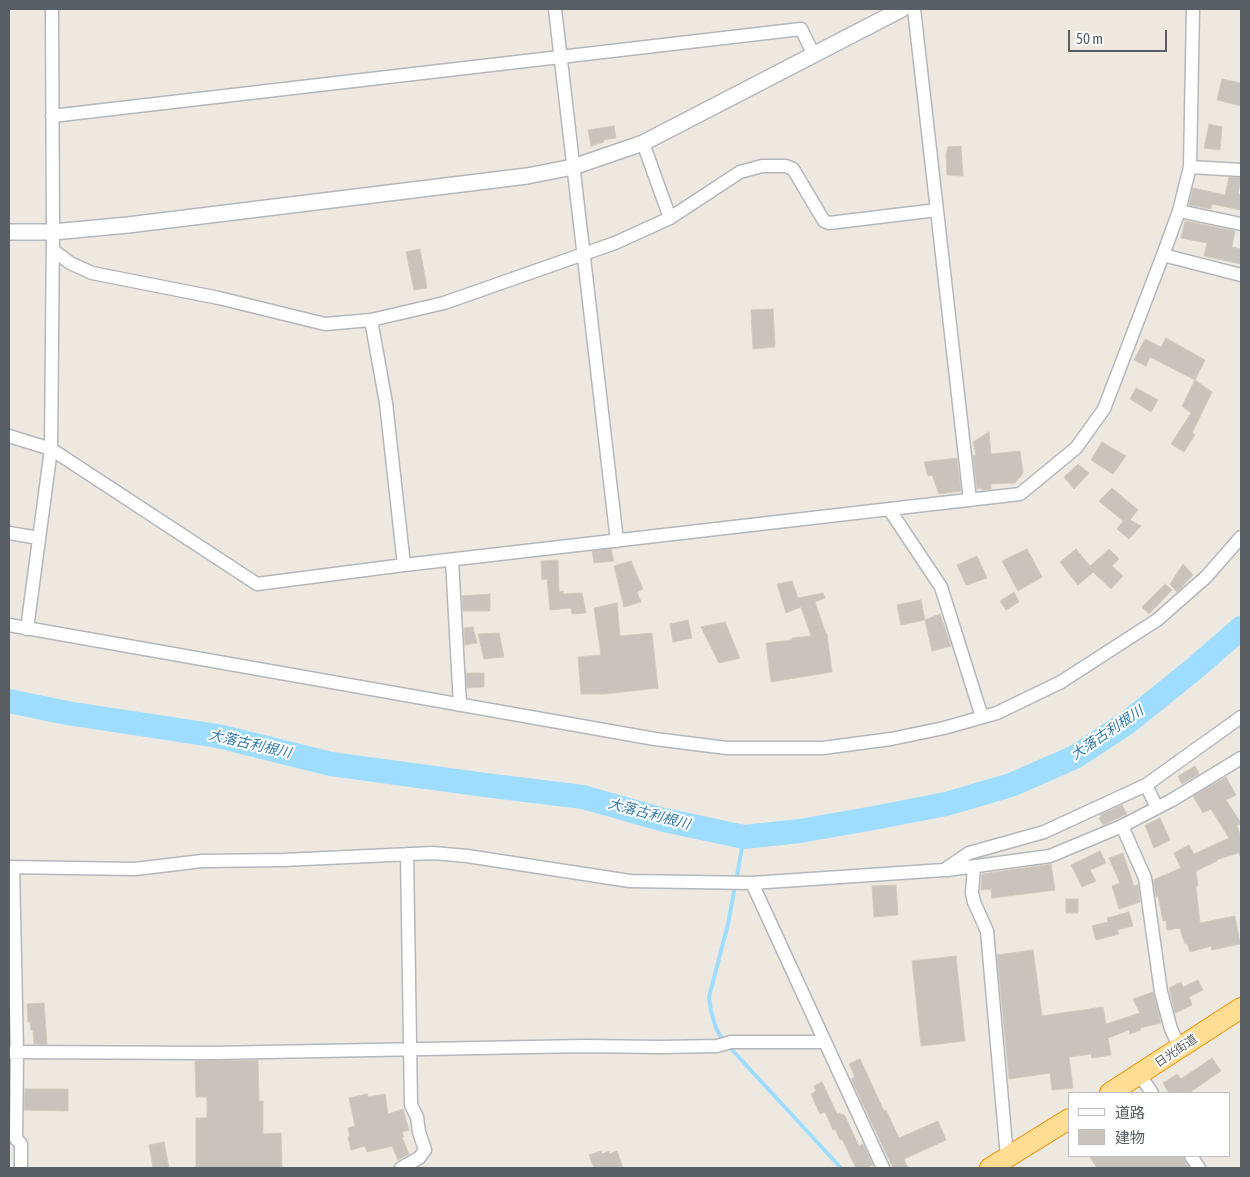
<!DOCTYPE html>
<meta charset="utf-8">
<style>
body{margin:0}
#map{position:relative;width:1250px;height:1177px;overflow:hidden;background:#ede9e0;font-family:"Asap Condensed","Noto Sans JP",sans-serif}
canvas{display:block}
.frame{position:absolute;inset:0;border:10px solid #595e62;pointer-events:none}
.legend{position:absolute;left:1068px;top:1092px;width:162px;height:65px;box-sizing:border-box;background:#fff;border:1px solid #bdbfc0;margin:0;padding:6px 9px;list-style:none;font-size:15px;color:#595e62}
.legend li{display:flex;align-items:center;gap:10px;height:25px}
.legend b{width:25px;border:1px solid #bdbfc0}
.scale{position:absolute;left:1068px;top:30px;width:99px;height:22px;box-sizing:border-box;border:2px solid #595e62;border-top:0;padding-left:6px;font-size:15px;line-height:18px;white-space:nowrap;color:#595e62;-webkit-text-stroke:4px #fff;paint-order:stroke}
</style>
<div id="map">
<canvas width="1250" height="1177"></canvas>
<div class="frame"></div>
<ul class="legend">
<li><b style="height:6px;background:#fff"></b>道路</li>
<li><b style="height:14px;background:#c8c3bd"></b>建物</li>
</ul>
<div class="scale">50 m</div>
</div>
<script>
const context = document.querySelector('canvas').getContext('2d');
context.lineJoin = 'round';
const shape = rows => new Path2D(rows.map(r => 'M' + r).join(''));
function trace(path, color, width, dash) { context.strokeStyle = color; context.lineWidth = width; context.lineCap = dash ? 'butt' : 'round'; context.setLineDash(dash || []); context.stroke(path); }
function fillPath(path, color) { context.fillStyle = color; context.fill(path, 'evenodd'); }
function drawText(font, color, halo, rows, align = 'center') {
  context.font = font + ' "Asap Condensed","Noto Sans JP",sans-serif'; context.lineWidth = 4; context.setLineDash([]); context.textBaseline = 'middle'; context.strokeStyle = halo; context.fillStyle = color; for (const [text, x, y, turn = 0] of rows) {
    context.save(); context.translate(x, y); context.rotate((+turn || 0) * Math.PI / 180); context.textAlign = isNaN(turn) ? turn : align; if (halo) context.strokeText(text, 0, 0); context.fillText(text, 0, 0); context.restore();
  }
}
trace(shape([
 [744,837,728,924,709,997,711,1011,716,1028,722,1039,841,1168]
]), '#9eddff', 4);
trace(shape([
 [9,701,67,713,218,736,331,764,485,785,583,797,664,820,744,837,800,831,879,817,946,804,1011,785,1075,757,1128,722,1194,669,1241,628]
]), '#9eddff', 24);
const building = shape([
 [1222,79,1241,83,1241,106,1217,100,1222,79],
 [1209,124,1222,127,1220,150,1204,148,1209,124],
 [614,126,616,138,603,140,604,142,591,146,588,130,614,126],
 [961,146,963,176,947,175,946,154,948,147,961,146],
 [1229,177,1241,178,1238,194,1241,195,1241,210,1212,204,1211,209,1189,205,1193,188,1225,195,1229,177],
 [1185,221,1235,231,1232,247,1241,249,1241,264,1204,256,1207,243,1181,238,1185,221],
 [420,249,427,288,414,290,406,252,420,249],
 [773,309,775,347,753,349,751,310,773,309],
 [1166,338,1205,360,1195,380,1150,357,1146,366,1134,360,1145,339,1161,347,1166,338],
 [1195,380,1212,392,1192,433,1195,435,1184,452,1171,444,1191,413,1182,406,1195,380],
 [1136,388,1158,400,1151,412,1130,399,1136,388],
 [989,432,991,454,1020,451,1023,473,1015,483,991,484,991,489,982,490,981,488,977,489,973,456,976,455,973,442,989,432],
 [1102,442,1126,456,1113,474,1091,460,1102,442],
 [957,458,961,491,939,494,932,475,928,476,924,462,957,458],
 [1078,464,1089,473,1074,489,1064,477,1078,464],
 [1112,488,1138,510,1130,520,1141,526,1129,539,1117,529,1123,521,1099,501,1112,488],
 [611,549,614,561,594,563,592,551,611,549],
 [1027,549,1042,577,1018,591,1002,561,1027,549],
 [1076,549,1090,566,1109,549,1119,559,1112,566,1123,576,1111,589,1093,572,1078,585,1060,562,1076,549],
 [977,556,987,578,966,585,957,565,977,556],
 [558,560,559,592,563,591,563,594,582,593,586,613,572,614,571,608,550,610,547,579,542,580,541,561,558,560],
 [631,561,643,589,637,592,641,602,624,607,614,566,631,561],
 [1183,564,1193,575,1177,592,1170,584,1183,564],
 [792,581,798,598,823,593,825,598,815,602,826,634,827,634,832,672,771,682,766,643,792,640,792,638,811,636,801,607,786,613,777,584,792,581],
 [1165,584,1172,590,1149,614,1142,607,1165,584],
 [1014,592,1019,602,1006,610,1000,601,1014,592],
 [490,594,490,611,463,611,462,596,490,594],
 [921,600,925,620,901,625,897,605,921,600],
 [617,603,620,636,652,633,658,688,604,694,581,694,578,657,601,655,594,608,617,603],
 [940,614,951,646,932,651,925,620,940,614],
 [688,620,692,638,673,642,670,624,688,620],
 [725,622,740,658,719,663,701,627,725,622],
 [473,627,477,643,465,645,464,628,473,627],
 [499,633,504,657,484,659,478,634,499,633],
 [466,673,484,673,484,687,467,688,466,673],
 [1195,766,1199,774,1182,784,1178,776,1195,766],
 [1226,777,1236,795,1226,800,1241,823,1237,826,1240,834,1241,833,1241,857,1238,853,1216,860,1217,861,1196,871,1198,886,1196,886,1200,923,1235,916,1240,944,1212,950,1211,946,1190,952,1187,943,1185,944,1180,928,1167,930,1166,920,1163,921,1158,896,1156,897,1153,880,1181,868,1174,853,1189,845,1194,854,1229,838,1211,809,1203,813,1193,796,1226,777],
 [1122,805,1127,814,1103,825,1099,818,1101,817,1100,815,1122,805],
 [1160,818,1170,840,1154,848,1145,825,1160,818],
 [1100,851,1106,863,1090,870,1096,881,1082,887,1071,865,1100,851],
 [1123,853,1134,886,1138,885,1140,902,1119,909,1112,886,1120,883,1109,858,1123,853],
 [1051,864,1055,890,992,898,991,889,981,890,982,874,1051,864],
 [896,885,898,915,874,917,872,886,896,885],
 [1066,899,1078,899,1078,913,1066,913,1066,899],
 [1129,912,1133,926,1117,930,1119,934,1096,940,1092,926,1108,922,1107,918,1129,912],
 [1033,950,1042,1016,1103,1007,1106,1024,1140,1013,1133,999,1153,992,1161,1023,1140,1028,1141,1030,1130,1034,1129,1030,1108,1038,1111,1055,1092,1058,1091,1054,1069,1057,1073,1088,1052,1090,1050,1073,1009,1079,997,955,1033,950],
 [956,956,965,1041,921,1046,912,961,956,956],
 [1198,980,1203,990,1189,997,1192,1005,1175,1013,1169,988,1181,982,1183,987,1198,980],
 [44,1003,47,1044,34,1044,33,1030,31,1030,30,1022,28,1022,27,1004,44,1003],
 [1212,1058,1221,1071,1189,1093,1169,1093,1163,1083,1177,1074,1181,1079,1212,1058],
 [860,1059,884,1111,886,1110,899,1138,938,1121,946,1140,904,1159,908,1168,893,1168,851,1079,855,1077,849,1064,860,1059],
 [258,1060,259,1101,263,1101,263,1134,281,1133,282,1168,196,1168,196,1118,207,1118,207,1097,196,1097,195,1061,258,1060],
 [822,1082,837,1114,840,1113,840,1115,842,1114,845,1116,859,1146,863,1144,873,1165,866,1168,856,1168,842,1139,840,1140,835,1129,833,1130,825,1112,820,1114,811,1094,816,1091,814,1086,822,1082],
 [25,1089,68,1089,68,1111,24,1110,25,1089],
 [367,1094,368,1097,385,1094,388,1114,403,1109,409,1130,402,1132,404,1137,402,1137,409,1154,398,1160,392,1146,367,1152,365,1146,351,1150,348,1137,350,1136,348,1128,355,1126,349,1098,367,1094],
 [164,1142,169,1168,153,1168,149,1145,164,1142],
 [601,1151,602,1154,609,1151,609,1154,617,1151,623,1168,594,1168,589,1155,601,1151],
 [1089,1156,1183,1156,1189,1168,1097,1168,1089,1156]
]);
fillPath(building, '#c8c3bd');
trace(building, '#d2cabe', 1);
const minor = shape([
 [555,9,617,541],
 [914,9,970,500],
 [52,116,801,29,814,55],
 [643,143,670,218],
 [1190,167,1241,170],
 [1179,211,1241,224],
 [53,250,70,263,92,273,219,298,325,324,371,320,444,303,615,243,670,218,740,172,762,166,786,166,793,169,824,221,829,223,937,210],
 [1163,255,1241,275],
 [371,320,386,403,404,565],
 [9,436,51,449,257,584,404,565,1020,494,1076,448,1104,409,1163,255,1179,211,1190,167,1193,9],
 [889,509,941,587,982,717],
 [9,533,39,538],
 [452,560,460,705],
 [9,625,655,739,727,748,823,748,891,739,944,728,997,713,1061,682,1157,620,1206,577,1241,537],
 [27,629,51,449,53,232,52,9],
 [1146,785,1157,808],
 [1122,826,1145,878,1161,992,1171,1029,1180,1048],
 [974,866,972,893,974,902,987,931,1007,1157],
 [9,867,135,869,202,861,283,860,433,853,467,856,630,881,752,883,944,870,969,853,1044,832,1146,785,1241,717],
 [13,867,17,1053,16,1139],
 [947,870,1050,856,1122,826,1172,800,1241,758],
 [752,883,883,1168],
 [9,1052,213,1053,584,1046,660,1047,717,1046,731,1042,824,1042],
 [1140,1075,1152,1093],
 [12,1134,21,1144,21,1168],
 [1191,1156,1199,1168],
 [401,1168,419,1158,425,1150,419,1132,417,1117,411,1105,407,854]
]);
const tertiary = shape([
 [9,232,53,232,128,225,527,176,573,167,643,143,902,9]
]);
const trunk = shape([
 [1110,1093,1241,1008],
 [990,1168,1069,1119]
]);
trace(minor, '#b3b7bc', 15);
trace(tertiary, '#b3b7bc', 18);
trace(trunk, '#ed8e00', 22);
trace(minor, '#fff', 12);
trace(tertiary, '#fff', 15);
trace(trunk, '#ffde94', 20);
drawText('12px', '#595e62', '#fff', [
 ["日光街道",1176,1051,-34]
]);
drawText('italic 14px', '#337aae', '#fff', [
 ["大落古利根川",1107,733,-34],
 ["大落古利根川",250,744,13],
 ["大落古利根川",649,814,15]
]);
</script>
